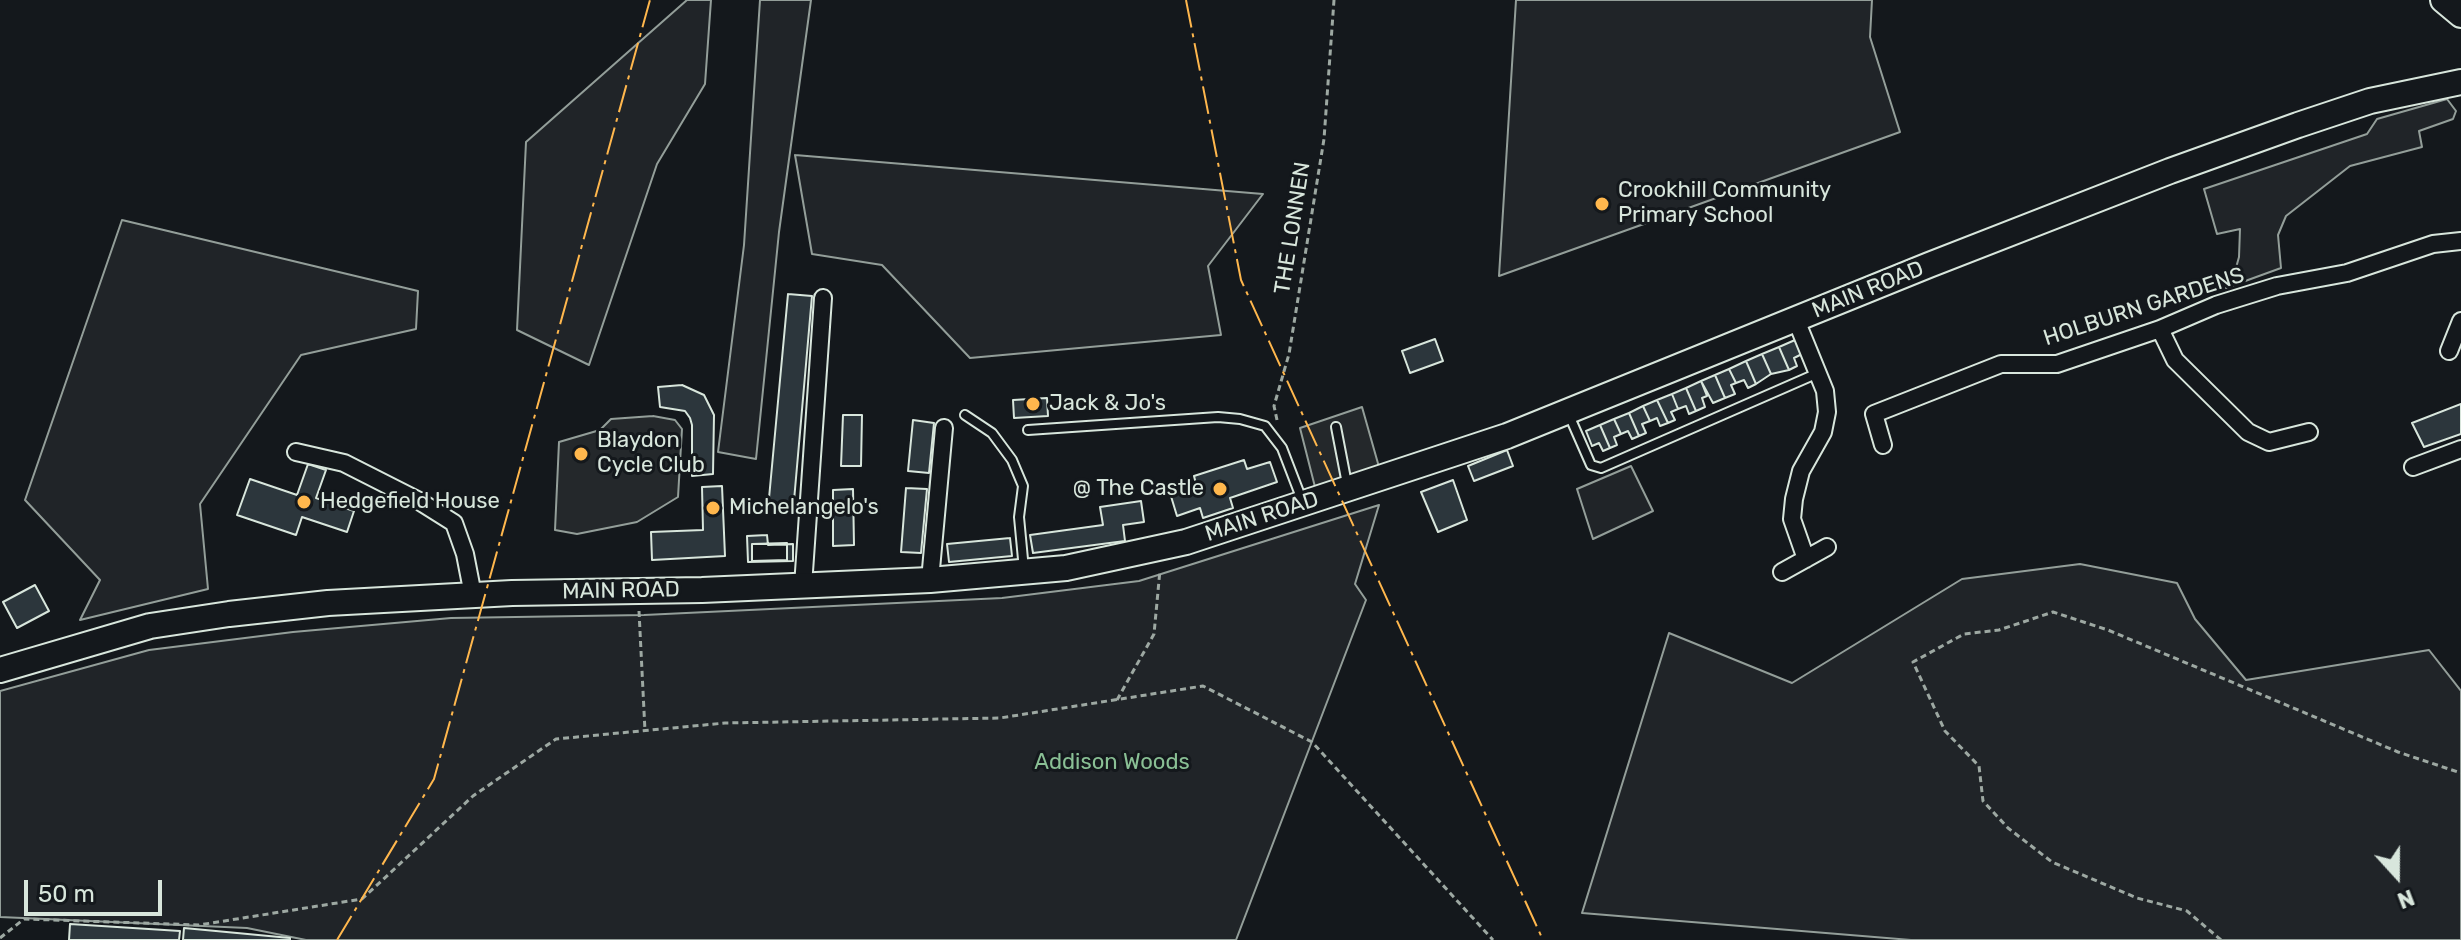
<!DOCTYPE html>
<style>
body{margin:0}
#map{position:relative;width:2461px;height:940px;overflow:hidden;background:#14181c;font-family:Rubik,sans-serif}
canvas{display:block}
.north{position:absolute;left:2357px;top:836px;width:80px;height:80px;-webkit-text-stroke:6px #14181c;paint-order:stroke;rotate:159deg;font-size:22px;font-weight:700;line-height:32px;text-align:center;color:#d8e6dc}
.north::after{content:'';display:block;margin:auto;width:28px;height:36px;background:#d8e6dc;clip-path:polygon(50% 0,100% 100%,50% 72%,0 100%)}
.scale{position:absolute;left:24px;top:880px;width:138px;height:36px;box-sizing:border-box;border:4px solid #d8e6dc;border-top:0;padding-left:10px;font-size:24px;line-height:28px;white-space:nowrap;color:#d8e6dc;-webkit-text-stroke:6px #14181c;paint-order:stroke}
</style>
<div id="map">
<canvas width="2461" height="940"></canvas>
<div class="north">N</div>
<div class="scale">50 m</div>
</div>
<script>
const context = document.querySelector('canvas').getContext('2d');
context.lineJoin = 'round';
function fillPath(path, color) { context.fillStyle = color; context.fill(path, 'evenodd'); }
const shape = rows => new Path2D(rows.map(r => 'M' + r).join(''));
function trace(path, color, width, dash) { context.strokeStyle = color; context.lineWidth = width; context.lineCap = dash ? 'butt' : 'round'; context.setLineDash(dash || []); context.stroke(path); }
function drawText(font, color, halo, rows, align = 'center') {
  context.font = font + ' Rubik,sans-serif'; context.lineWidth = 6; context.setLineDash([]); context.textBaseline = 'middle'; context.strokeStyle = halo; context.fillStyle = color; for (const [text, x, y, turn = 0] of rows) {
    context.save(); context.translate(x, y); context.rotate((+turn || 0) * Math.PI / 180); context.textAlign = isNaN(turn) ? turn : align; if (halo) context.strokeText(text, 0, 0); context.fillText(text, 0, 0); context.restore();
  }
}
const green = shape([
 [687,0,711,0,705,84,657,164,589,365,517,330,526,142,687,0],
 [760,0,811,0,779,232,756,459,718,452,744,245,760,0],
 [1516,0,1872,0,1870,37,1900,132,1499,276,1516,0],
 [2447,99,2456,111,2453,119,2419,131,2422,147,2350,166,2286,216,2278,235,2281,268,2226,288,2234,275,2239,257,2240,229,2217,234,2204,189,2367,134,2377,119,2447,99],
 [795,155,1263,194,1208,266,1221,335,970,358,882,265,812,254,795,155],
 [122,220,418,291,416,329,301,355,200,504,208,589,80,620,100,580,25,500,122,220],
 [1631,466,1653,511,1593,539,1577,489,1631,466],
 [1379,505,1355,584,1366,600,1236,940,306,940,247,928,0,917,0,691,149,650,293,632,451,618,644,615,1002,598,1139,581,1379,505],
 [2080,564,2177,583,2195,619,2246,680,2429,650,2461,691,2461,940,1911,940,1582,913,1669,633,1792,683,1962,579,2080,564]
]);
fillPath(green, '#202428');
trace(green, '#939e99', 2);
const parking = shape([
 [1362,407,1379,467,1315,487,1300,428,1362,407],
 [653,416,675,420,682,429,678,497,637,522,577,534,555,530,559,442,600,430,611,419,653,416]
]);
fillPath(parking, '#24282b');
trace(parking, '#939e99', 2);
const building = shape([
 [788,294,812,296,793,512,768,509,788,294],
 [1435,339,1443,361,1410,373,1402,351,1435,339],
 [1795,340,1802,354,1794,358,1797,366,1789,370,1779,347,1795,340],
 [1779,347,1789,370,1771,374,1762,354,1779,347],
 [1762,354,1771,374,1756,384,1746,361,1762,354],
 [1746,361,1756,384,1748,388,1744,380,1736,383,1729,369,1746,361],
 [1729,369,1736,383,1731,385,1735,394,1725,398,1715,375,1729,369],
 [1715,375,1725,398,1713,403,1701,381,1715,375],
 [1701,381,1707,396,1702,398,1705,407,1696,411,1686,388,1701,381],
 [682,385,704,395,714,415,713,474,692,476,692,425,690,418,685,411,660,407,658,387,682,385],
 [1686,388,1696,411,1689,414,1686,406,1678,409,1672,394,1686,388],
 [1672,394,1678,409,1671,412,1675,420,1668,423,1657,400,1672,394],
 [1047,398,1048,416,1014,418,1013,400,1047,398],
 [1657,400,1668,423,1660,426,1657,418,1650,421,1643,406,1657,400],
 [2461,404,2461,434,2424,447,2412,423,2461,404],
 [1643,406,1650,421,1642,424,1646,433,1639,436,1629,413,1643,406],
 [1629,413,1639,436,1632,439,1628,431,1621,434,1614,419,1629,413],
 [843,415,862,415,861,466,841,466,843,415],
 [1614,419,1621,434,1614,437,1617,445,1610,448,1600,425,1614,419],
 [913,420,934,423,929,473,908,471,913,420],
 [1600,425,1610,448,1603,451,1599,443,1592,446,1586,431,1600,425],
 [1507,450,1513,466,1474,481,1468,466,1507,450],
 [1244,460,1247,469,1270,462,1277,482,1230,498,1233,508,1203,518,1200,508,1177,516,1170,493,1196,484,1194,476,1244,460],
 [308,464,326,470,316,498,354,511,347,532,302,517,296,535,237,515,250,479,297,495,308,464],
 [1453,480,1467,520,1438,532,1421,492,1453,480],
 [722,486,725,556,652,560,651,532,703,530,702,487,722,486],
 [906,488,927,489,921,553,901,552,906,488],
 [853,489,854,545,833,546,833,490,853,489],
 [1141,501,1144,522,1123,525,1125,541,1033,553,1030,535,1103,525,1100,507,1141,501],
 [767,535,768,545,793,544,793,561,748,562,747,536,767,535],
 [1010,538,1012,556,949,562,947,544,1010,538],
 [787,543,787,560,752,561,752,544,787,543],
 [35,585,49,611,17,628,3,602,35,585],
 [70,924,180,931,179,940,69,940,70,924],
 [184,928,290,938,290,940,183,940,184,928]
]);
fillPath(building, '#2c363c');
trace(building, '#d8e6dc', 2);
const lane = shape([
 [965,415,992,433,1012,460,1023,486,1019,517,1024,570],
 [1569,415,1591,465,1601,468,1818,373],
 [1336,427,1347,484],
 [1028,430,1218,417,1240,419,1265,426,1282,448,1302,500]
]);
const street = shape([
 [1796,320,1825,391,1827,412,1823,432,1801,471,1794,499,1792,519,1806,559],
 [2160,329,2175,360,2248,432,2269,442,2309,432],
 [2449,351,2461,321],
 [1883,445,1874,414,2001,364,2057,364,2160,329,2216,305,2277,286,2347,273,2433,244,2461,241],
 [296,452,344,463,419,501,454,523,465,554,473,595],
 [2413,467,2461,449],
 [1782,572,1827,547],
 [930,580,944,428],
 [803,586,823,298]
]);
const secondary = shape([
 [2443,0,2461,15],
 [0,670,150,626,229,614,328,603,512,593,702,590,930,580,1066,568,1186,542,1507,436,1929,265,2170,171,2298,125,2370,101,2461,82]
]);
trace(lane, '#d8e6dc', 12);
trace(street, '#d8e6dc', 20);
trace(secondary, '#d8e6dc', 28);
trace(shape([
 [1277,420,1274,406,1289,354,1324,139,1334,0],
 [639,611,645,731],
 [1117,700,1154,634,1160,570],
 [0,938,24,919,199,925,362,899,473,796,556,739,725,723,1000,718,1203,686,1312,742,1493,940],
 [2221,940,2187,911,2137,898,2052,862,2008,828,1983,801,1979,766,1945,731,1913,662,1964,634,1999,630,2053,612,2108,630,2398,752,2461,773]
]), '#9da8a2', 3, [6, 4]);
trace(lane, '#14181c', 8);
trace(street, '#14181c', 16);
trace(secondary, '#14181c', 24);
trace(shape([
 [1186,0,1241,280,1543,940],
 [337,940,434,779,650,0]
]), '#ffb74d', 2, [28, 6, 4, 6]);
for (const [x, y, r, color] of [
 [1602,204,8,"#ffb74d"],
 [1033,404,8,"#ffb74d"],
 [581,454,8,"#ffb74d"],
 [1220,489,8,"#ffb74d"],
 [304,502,8,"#ffb74d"],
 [713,508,8,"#ffb74d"]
]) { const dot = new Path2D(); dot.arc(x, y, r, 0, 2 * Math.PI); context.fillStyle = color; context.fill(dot); trace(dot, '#14181c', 3); }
drawText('22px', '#d8e6dc', '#14181c', [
 ["Crookhill Community",1618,191],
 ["Primary School",1618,216],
 ["Jack & Jo's",1049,404],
 ["Blaydon",597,441],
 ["Cycle Club",597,466],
 ["@ The Castle",1204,489,"right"],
 ["Hedgefield House",320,502],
 ["Michelangelo's",729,508]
], 'left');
drawText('22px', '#d8e6dc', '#14181c', [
 ["THE LONNEN",1293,228,-81],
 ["MAIN ROAD",1868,290,-22],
 ["HOLBURN GARDENS",2144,307,-18],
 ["MAIN ROAD",1262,517,-18],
 ["MAIN ROAD",621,591,-1]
]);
drawText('22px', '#8ac095', '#14181c', [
 ["Addison Woods",1112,763]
]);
</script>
